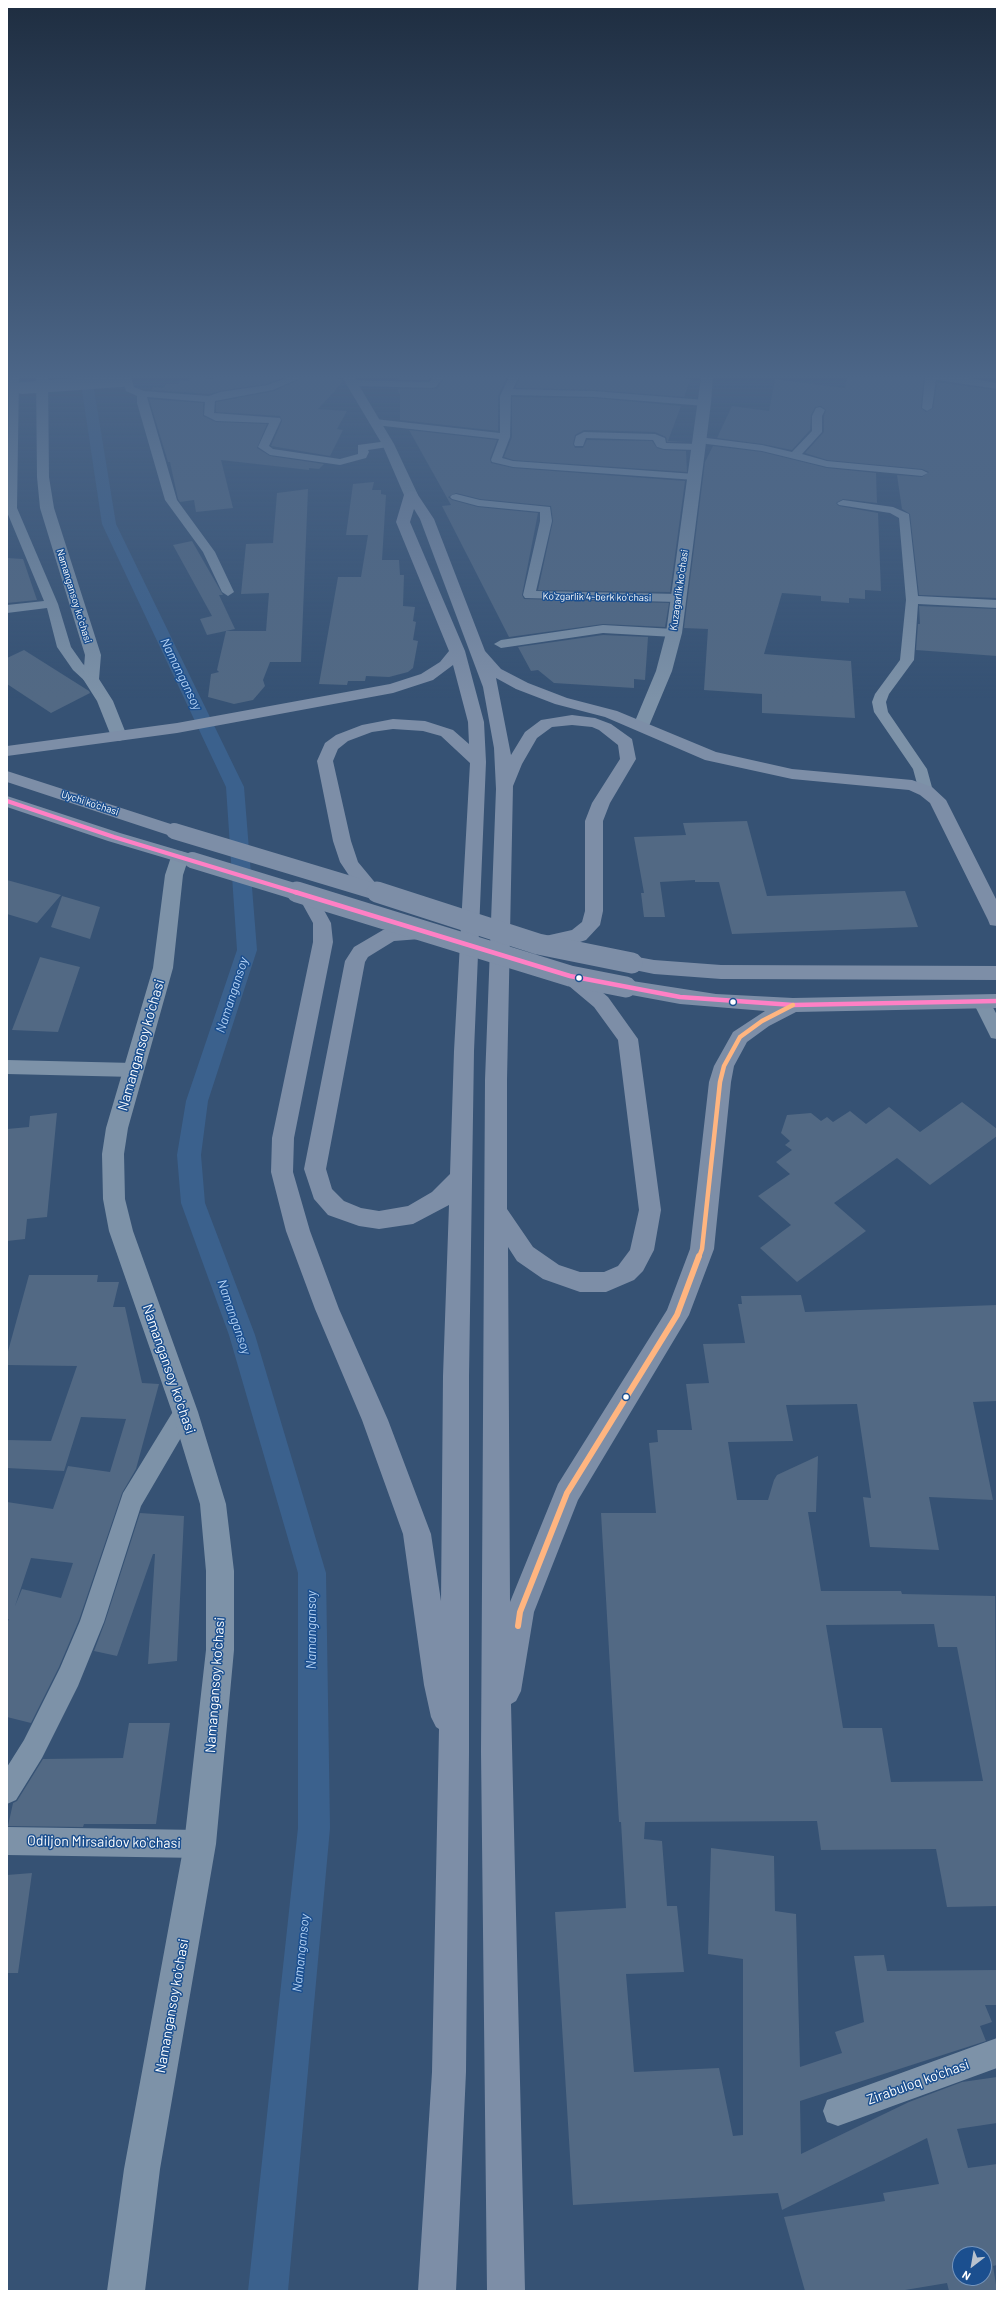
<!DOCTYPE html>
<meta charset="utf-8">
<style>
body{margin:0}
#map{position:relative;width:1004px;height:2298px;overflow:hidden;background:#365274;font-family:Barlow,sans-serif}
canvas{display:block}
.frame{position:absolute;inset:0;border:8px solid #fff;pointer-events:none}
.north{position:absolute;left:952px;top:2246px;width:40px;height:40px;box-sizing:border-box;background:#1b4f8f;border:1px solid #7695bc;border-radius:50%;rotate:211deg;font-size:11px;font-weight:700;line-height:16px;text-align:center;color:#fff}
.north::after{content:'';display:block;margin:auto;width:14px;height:18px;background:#b9c2ce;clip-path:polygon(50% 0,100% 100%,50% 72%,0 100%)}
</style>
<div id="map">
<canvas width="1004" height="2298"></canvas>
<div class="frame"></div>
<div class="north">N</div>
</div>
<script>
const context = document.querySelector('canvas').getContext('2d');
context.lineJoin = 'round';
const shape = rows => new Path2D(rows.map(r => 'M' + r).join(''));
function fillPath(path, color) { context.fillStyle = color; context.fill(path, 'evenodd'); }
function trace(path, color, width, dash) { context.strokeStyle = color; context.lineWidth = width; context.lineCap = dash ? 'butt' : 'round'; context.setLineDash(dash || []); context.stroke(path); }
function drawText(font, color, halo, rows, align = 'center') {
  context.font = font + ' Barlow,sans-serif'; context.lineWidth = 3; context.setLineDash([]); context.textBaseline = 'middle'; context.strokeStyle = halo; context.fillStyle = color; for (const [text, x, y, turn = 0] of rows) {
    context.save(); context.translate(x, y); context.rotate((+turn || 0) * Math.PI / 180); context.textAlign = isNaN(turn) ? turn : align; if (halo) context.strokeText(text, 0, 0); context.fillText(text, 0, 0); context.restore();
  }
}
fillPath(shape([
 [80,377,92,377,116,524,244,787,257,950,208,1101,201,1155,205,1203,255,1335,326,1573,330,1828,288,2291,248,2291,298,1828,298,1573,229,1335,181,1203,177,1155,186,1101,237,950,226,787,102,524,80,377]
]), '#3b618d');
fillPath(shape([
 [192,377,213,379,215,377,285,377,267,384,220,391,209,394,151,390,153,387,163,388,166,384,178,384,181,380,188,381],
 [304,377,326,377,341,379,343,382,318,409,347,411,337,429,343,430,330,456,271,446,282,421,280,416,216,412,216,402,274,391],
 [399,377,432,377,428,380,398,380],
 [445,377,507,377,498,396,498,431,400,420,400,395,397,389,432,389,437,388],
 [520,377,671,377,691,379,684,397,594,390,515,388],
 [847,377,924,377,921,408,926,412,933,408,937,382,997,390,997,598,919,595,910,514,902,509,897,475,922,477,929,472,922,469,827,460,805,453,824,432,824,416,826,410,821,406,815,407,811,415,810,430,792,450,762,444,717,438,732,406,769,411,775,379,845,388],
 [512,397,594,398,681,406,668,441,686,442,667,442,666,437,655,432,584,430,575,435,573,444,575,448,583,448,587,440,652,441,657,448,664,450,686,451,687,472,513,460,504,457,512,437],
 [149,399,203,403,203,416,216,422,267,424,257,448,270,456,324,464,319,469,309,468,309,470,221,460,233,508,196,512,194,500,180,502,178,499,170,462,168,462],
 [409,430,497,440,490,459,491,463,513,468,685,481,670,592,538,590,553,521,551,506,480,499,456,493,448,497,452,500,478,507,538,513,522,595,524,599,669,603,665,627,603,624,509,637,442,506,451,505],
 [713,446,762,452,827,468,876,473,877,503,843,499,836,503,839,506,878,513,881,591,865,590,865,599,849,598,849,603,821,601,821,596,782,593,764,654,851,661,855,718,762,713,762,694,704,690,708,629,684,628,705,462],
 [374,482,372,490,381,490,381,494,386,495,382,560,399,560,400,575,404,575,403,606,415,607,413,621,416,622,413,640,418,641,413,668,408,672,389,677,366,676,365,681,348,681,347,685,319,684,338,577,361,577,368,535,346,535,353,484],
 [308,489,301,662,270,662,263,680,265,686,253,700,234,704,208,697,211,674,219,672,217,670,226,631,266,631,269,593,241,594,246,544,273,543,277,493],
 [192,541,223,595,219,595,235,629,207,635,200,619,212,616,173,545],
 [7,558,23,559,37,600,7,603],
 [919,606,997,609,997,656,916,650,918,624,920,624],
 [603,635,648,637,645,680,634,679,634,688,554,683,538,670,531,671,518,647],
 [24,650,89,691,90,693,51,713,7,684,7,658],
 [747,821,767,896,905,891,918,927,732,934,719,882,695,882,695,880,660,882,665,917,644,917,641,893,644,893,634,837,686,835,683,823],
 [7,880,61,895,37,923,7,914],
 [62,896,100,907,90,939,51,927],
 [40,957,80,967,58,1032,12,1030],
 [962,1102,997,1129,997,1136,930,1185,897,1158,834,1203,866,1231,797,1282,760,1248,791,1225,758,1196,790,1174,776,1162,792,1150,785,1145,790,1141,781,1133,787,1115,811,1113,821,1121,827,1117,833,1122,850,1111,866,1124,889,1107,920,1132],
 [57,1113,47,1217,27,1219,25,1239,7,1241,7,1129,29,1127,30,1116],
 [29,1275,98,1275,97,1282,119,1282,113,1307,125,1307,142,1383,159,1384,136,1469,122,1493,79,1620,59,1667,31,1723,7,1717,7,1623,9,1619,7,1619,7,1502,53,1509,68,1466,110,1472,126,1419,81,1417,64,1471,7,1468,7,1440,51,1441,77,1366,7,1365,7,1355],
 [31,1558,73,1563,61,1598,22,1589,15,1606],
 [801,1295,805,1312,997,1305,997,1401,973,1402,993,1500,929,1497,939,1550,870,1547,863,1497,871,1498,857,1404,786,1405,793,1441,728,1442,737,1500,768,1500,774,1480,777,1475,818,1456,816,1512,808,1512,821,1591,901,1591,902,1594,995,1596,997,1906,947,1907,936,1849,821,1850,817,1821,645,1822,644,1839,662,1841,667,1906,677,1906,684,1972,626,1974,634,2072,719,2068,733,2136,743,2135,743,1959,708,1954,711,1848,774,1856,775,1911,796,1914,800,2067,842,2053,835,2032,864,2022,854,1956,884,1955,887,1971,997,1970,997,2005,985,2005,992,2022,980,2026,986,2041,800,2101,801,2154,909,2102,962,2082,997,2077,997,2123,957,2129,968,2168,997,2164,997,2265,993,2266,997,2291,949,2291,947,2283,899,2291,805,2291,784,2217,885,2201,883,2193,939,2184,927,2138,782,2210,778,2193,573,2205,555,1912,626,1908,621,1822,619,1822,601,1513,656,1513,649,1443,658,1442,657,1430,692,1430,686,1384,709,1383,703,1344,745,1343,738,1304,742,1304,741,1296],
 [934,1624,938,1647,957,1647,983,1781,891,1782,882,1728,843,1728,826,1625],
 [960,2254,984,2254,984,2278,960,2278],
 [140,1513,184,1516,177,1661,148,1664,155,1554,153,1554,117,1656,94,1651,105,1622],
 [129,1723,170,1723,156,1824,84,1824,83,1827,8,1826,13,1803,17,1801,43,1759,123,1758],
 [32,1873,18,1973,7,1973,7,1875]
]), '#526984');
fillPath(shape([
 [9,377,19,377,17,508,58,604,71,647,83,664,96,676,98,679,96,682,86,682,73,670,57,647,47,608,7,613,7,605,44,601,7,512,9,377],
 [121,377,131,377,134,387,144,391,209,396,220,392,267,385,289,377,303,377,273,390,215,401,214,413,280,418,281,420,269,446,273,449,340,459,358,454,358,445,388,441,393,444,388,447,368,450,369,452,366,458,340,465,270,455,258,447,269,423,216,421,204,415,205,402,147,397,177,500,215,552,234,592,228,596,222,592,203,552,165,500,137,403,137,396,126,391,121,377],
 [434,377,444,377,436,387,432,388,353,386,348,383,353,380,429,382,434,377],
 [509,377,519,377,513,389,594,391,705,400,710,403,705,406,594,397,511,395,510,437,502,458,513,461,695,474,701,477,695,480,513,467,492,462,491,460,499,439,375,425,370,422,375,419,500,433,500,396,509,377],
 [925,377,963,377,997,383,997,389,936,380,932,408,927,411,922,408,925,377],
 [820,407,825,410,822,416,822,432,802,454,827,461,922,470,928,473,922,476,827,467,762,451,699,443,694,440,699,437,762,445,792,452,812,431,812,416,816,408,820,407],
 [584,432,655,434,665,438,666,443,698,444,703,447,698,450,664,449,657,447,653,440,586,438,583,446,575,446,574,444,576,436,584,432],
 [456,494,480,500,550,507,552,521,536,591,678,594,684,598,678,602,525,598,523,595,540,521,540,512,478,506,452,499,450,497,452,495,456,494],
 [843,500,893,507,909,514,918,596,997,600,997,608,918,604,914,660,889,694,886,702,888,712,927,769,933,791,931,794,926,796,921,794,919,791,913,769,874,712,872,702,875,694,900,660,906,600,899,518,890,513,839,505,837,503,843,500],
 [603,625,674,629,681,633,674,637,603,633,501,648,494,644,501,640,603,625],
 [982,996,988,998,997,1015,997,1039,991,1038,973,1002,976,998,982,996],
 [7,1060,134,1063,140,1065,143,1070,140,1075,134,1077,7,1074,7,1060],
 [185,1402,193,1405,196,1412,141,1506,104,1622,78,1686,42,1758,16,1800,7,1804,7,1767,24,1740,60,1668,80,1621,123,1493,177,1405,185,1402],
 [7,1827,200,1830,210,1834,214,1844,210,1854,200,1858,7,1855,7,1827],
 [997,2038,997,2068,838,2126,827,2122,823,2111,827,2100,997,2038]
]), '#7d92a8');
fillPath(shape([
 [36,377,48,377,49,477,54,508,101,655,99,679,113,701,127,736,125,739,119,741,113,739,111,736,97,701,83,679,85,655,40,508,37,477,36,377],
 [701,377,713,377,711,403,682,633,672,671,649,726,647,729,641,731,635,729,633,726,656,671,666,633,701,377],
 [180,851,186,853,189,857,183,875,173,968,128,1128,124,1154,125,1199,133,1231,198,1412,226,1504,234,1571,234,1650,216,1844,160,2169,145,2291,107,2291,124,2169,184,1844,206,1650,206,1571,200,1504,172,1412,109,1231,103,1199,102,1154,106,1128,153,968,165,875,171,857,174,853,180,851]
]), '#7d92a8');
fillPath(shape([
 [342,377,354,377,394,444,418,495,416,498,411,499,404,495,382,444,342,377]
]), '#798da4');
fillPath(shape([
 [411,491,416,492,434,519,485,651,501,669,528,683,567,698,617,711,716,752,792,769,912,780,932,787,946,800,997,901,997,926,990,925,988,920,930,803,920,795,909,790,792,779,705,760,605,717,555,704,516,689,496,678,511,755,525,732,541,720,572,715,595,718,611,724,632,739,636,759,610,803,603,821,603,911,600,925,586,940,562,948,539,951,532,949,529,944,532,939,572,930,582,922,585,911,585,821,592,803,620,759,618,745,599,730,592,727,572,725,552,727,537,738,522,764,513,786,507,1080,507,1209,533,1247,559,1265,580,1272,604,1272,618,1266,630,1250,639,1210,618,1040,594,1007,563,981,560,976,563,971,570,969,577,971,608,997,638,1039,661,1210,654,1250,643,1271,634,1280,606,1292,580,1292,543,1279,517,1261,508,1247,510,1602,558,1484,667,1310,690,1249,709,1082,714,1066,733,1032,765,1011,680,1004,626,994,619,992,616,987,619,982,626,980,716,994,793,998,997,994,997,1008,796,1012,769,1026,747,1042,734,1066,731,1082,714,1249,689,1315,578,1500,534,1612,521,1691,516,1701,511,1704,525,2291,487,2291,481,1751,485,1080,496,789,494,748,483,687,420,519,414,509,410,522,465,651,484,722,486,762,474,1051,469,1376,469,1753,466,2072,456,2291,418,2291,432,2072,439,1729,436,1727,431,1717,424,1685,403,1534,362,1420,315,1309,286,1231,271,1172,272,1138,313,942,313,923,298,896,300,892,307,890,314,892,331,923,333,942,294,1138,293,1172,310,1231,339,1309,388,1420,431,1534,441,1601,443,1376,449,1205,413,1224,379,1229,359,1226,328,1215,314,1199,304,1169,345,961,354,947,383,930,426,926,433,928,436,933,433,938,394,941,368,957,365,962,326,1169,332,1189,344,1201,361,1208,379,1211,408,1206,432,1192,450,1174,454,1051,470,763,441,736,423,731,393,729,372,732,348,741,338,749,333,761,351,841,358,862,382,891,380,895,373,897,366,895,352,880,340,862,333,841,317,761,325,743,336,735,362,725,393,719,425,721,453,730,469,744,468,722,453,665,433,680,393,693,177,733,7,756,7,746,177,723,390,684,421,674,440,662,449,651,396,522,404,495,411,491],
 [7,771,180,827,183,831,180,835,174,837,168,835,7,782,7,771],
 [7,796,120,833,198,856,201,860,198,864,192,866,108,841,7,807,7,796],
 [632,956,654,960,721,965,997,966,997,980,721,979,654,974,625,968,622,963,625,958,632,956]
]), '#7d8ea7');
trace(shape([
 [22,388,122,381]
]), '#7d92a8', 12);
trace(shape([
 [174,831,380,893],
 [192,860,300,893]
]), '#7d8ea7', 16);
trace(shape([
 [297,892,570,976,626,987],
 [377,892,538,944,632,963]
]), '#7d8ea7', 21);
trace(shape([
 [7,801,114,837,298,893]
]), '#ff80c5', 4);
trace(shape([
 [295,892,570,976,680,997,793,1005,997,1001]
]), '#ff80c5', 4.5);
trace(shape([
 [699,1257,702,1249,720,1082,724,1066,740,1037,762,1021,793,1005]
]), '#ffb580', 4.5);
trace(shape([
 [518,1626,520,1612,567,1493,677,1315,699,1256]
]), '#ffb580', 6);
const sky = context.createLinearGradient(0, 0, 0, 699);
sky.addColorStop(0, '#1e2d40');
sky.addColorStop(0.54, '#4c6688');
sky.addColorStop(1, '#4c668800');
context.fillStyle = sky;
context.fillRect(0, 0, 1004, 699);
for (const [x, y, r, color] of [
 [579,978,3.5,"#fff"],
 [733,1002,3.5,"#fff"],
 [626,1397,3.5,"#fff"]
]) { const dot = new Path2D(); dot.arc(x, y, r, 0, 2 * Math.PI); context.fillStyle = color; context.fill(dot); trace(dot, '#1b4f8f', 1.5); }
drawText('10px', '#fff', '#1b4f8f', [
 ["Kuzagarlik koʻchasi",679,590,-82],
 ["Namangansoy koʻchasi",74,596,73],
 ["Koʻzgarlik 4-berk koʻchasi",597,597,1],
 ["Uychi ko'chasi",90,803,18]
]);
drawText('italic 13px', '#b5d3f5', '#1b4f8f', [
 ["Namangansoy",181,674,64],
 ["Namangansoy",232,995,-72],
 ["Namangansoy",234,1317,71],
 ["Namangansoy",312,1630,-90],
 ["Namangansoy",301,1953,-84]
]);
drawText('14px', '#fff', '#1b4f8f', [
 ["Namangansoy ko'chasi",141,1045,-74],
 ["Namangansoy ko'chasi",169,1369,71],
 ["Namangansoy ko'chasi",215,1685,-86],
 ["Odiljon Mirsaidov koʻchasi",104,1842,1],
 ["Namangansoy ko'chasi",172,2006,-80],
 ["Zirabuloq ko'chasi",918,2082,-20]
]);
</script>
